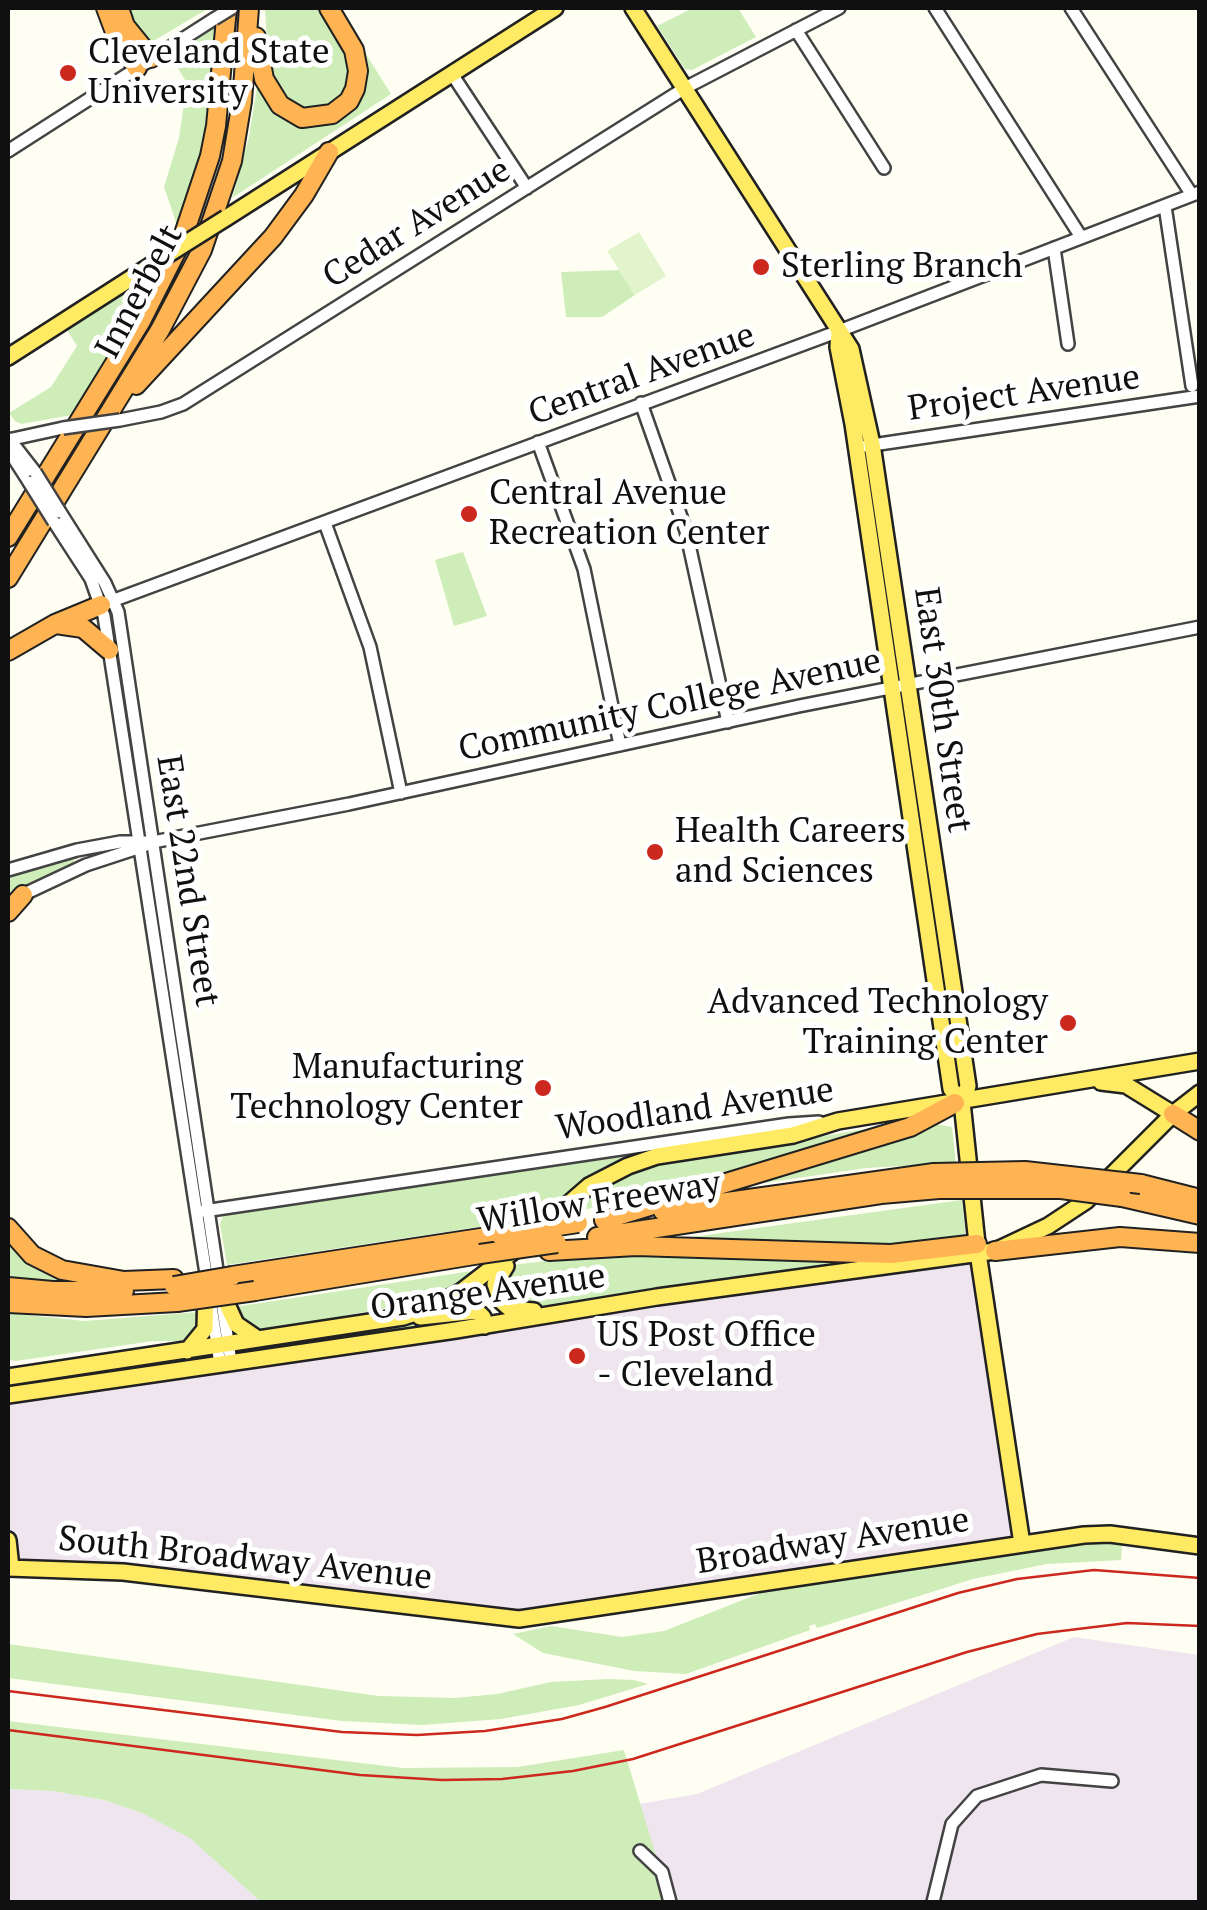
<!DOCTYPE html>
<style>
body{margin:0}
#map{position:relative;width:1207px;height:1910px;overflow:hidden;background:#fffef3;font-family:"PT Serif",serif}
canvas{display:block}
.frame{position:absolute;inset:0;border:10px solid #101010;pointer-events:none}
</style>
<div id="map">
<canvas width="1207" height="1910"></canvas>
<div class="frame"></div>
</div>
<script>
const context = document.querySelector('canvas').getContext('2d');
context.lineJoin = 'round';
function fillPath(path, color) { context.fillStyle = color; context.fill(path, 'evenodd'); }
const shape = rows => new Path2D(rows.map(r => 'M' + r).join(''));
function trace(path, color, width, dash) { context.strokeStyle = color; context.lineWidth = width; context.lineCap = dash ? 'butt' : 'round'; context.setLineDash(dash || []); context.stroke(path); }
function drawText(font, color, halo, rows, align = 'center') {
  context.font = font + ' "PT Serif",serif'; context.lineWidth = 10; context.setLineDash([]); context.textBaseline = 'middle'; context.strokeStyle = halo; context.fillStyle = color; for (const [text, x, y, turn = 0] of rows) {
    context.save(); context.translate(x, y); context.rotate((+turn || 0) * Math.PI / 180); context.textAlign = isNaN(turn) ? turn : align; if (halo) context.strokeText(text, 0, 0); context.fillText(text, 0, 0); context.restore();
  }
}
fillPath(shape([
 [978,1253,1022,1544,533,1617,307,1593,8,1568,8,1395],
 [1074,1637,1199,1655,1199,1902,337,1902,468,1834,697,1794],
 [8,1789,53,1791,104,1800,142,1813,190,1837,261,1902,8,1902]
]), '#efe5ef');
fillPath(shape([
 [126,8,209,8,150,43,140,36],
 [265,8,321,8,347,53,350,74,347,89,338,103,331,107,307,111,292,105,275,86,268,61],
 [337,8,391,94,232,198,249,137,258,80,304,123,359,94],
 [693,8,738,8,756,37,692,70,685,69,657,26],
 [222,14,224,65,182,240,164,187,179,138,187,83,166,49],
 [164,257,84,413,21,424,15,421,9,413,51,387,77,346,62,322],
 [619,270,635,295,602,317,566,317,561,272],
 [463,552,487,616,454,626,435,560],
 [73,858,75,863,8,896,8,875],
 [935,1124,952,1127,956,1163,866,1168,730,1188],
 [872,1128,873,1132,660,1194,568,1213,602,1187,659,1163],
 [631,1154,632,1157,572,1192,544,1217,227,1265,220,1224,223,1216],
 [962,1200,966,1240,911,1251,677,1239],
 [8,1238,38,1266,65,1281,8,1278],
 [613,1253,835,1259,836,1264,545,1308,527,1308,510,1304,501,1284,512,1265],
 [485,1269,449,1293,447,1290,411,1304,263,1330,247,1327,234,1307],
 [199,1312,198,1327,182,1341,153,1341,16,1361,8,1360,8,1313,84,1321],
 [470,1315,476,1318,240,1353,241,1349],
 [1081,1544,1122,1544,1121,1560,1047,1564,973,1579,817,1628,815,1624,809,1626,810,1630,686,1674,634,1671,543,1653,513,1634,551,1626,622,1637,664,1631,763,1592],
 [8,1644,379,1696,455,1698,497,1694,551,1682,608,1679,634,1680,648,1684,579,1705,501,1719,422,1725,342,1721,8,1678],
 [8,1721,403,1768,518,1767,624,1750,670,1902,261,1902,190,1838,142,1813,104,1800,53,1791,8,1789]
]), '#ceedb9');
fillPath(shape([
 [639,232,666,276,635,295,607,251]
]), '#e1f4cc');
const minor = shape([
 [935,8,1081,237],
 [1071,8,1192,195],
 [796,30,884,168],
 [452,74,527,188],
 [8,151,214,19],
 [1165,206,1192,386],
 [1054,248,1068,344],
 [641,403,686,531,728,722],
 [120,420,161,412,183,404,685,88,839,8],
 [9,439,11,454,29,482],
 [8,440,63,428],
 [10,440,35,472],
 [538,442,584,569,620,745],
 [866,446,1200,396],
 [60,512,105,583,118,612,219,1283],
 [54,522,91,579,104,616,220,1364],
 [325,523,370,647,401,793],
 [101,605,839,331,1200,192],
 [8,870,77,850,120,842,153,842,349,804,799,706,1200,627],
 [18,897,86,865,144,846],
 [204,1211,789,1124,819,1122],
 [222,1302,231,1362],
 [640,1851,662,1872,670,1902],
 [933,1902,952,1824,977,1796,1041,1775,1112,1781]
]);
const major = shape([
 [633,8,851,349,872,444,968,1086,962,1102,978,1253,1022,1544],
 [226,218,555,8],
 [839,331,838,347,853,424,951,1089,962,1102],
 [8,357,164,257],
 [1101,1082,1126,1085,1173,1114],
 [536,1232,589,1186,628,1166,657,1156,793,1135,838,1121,1200,1061],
 [506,1266,495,1284,501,1301,510,1309,534,1311],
 [220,1289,236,1324,258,1339],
 [420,1317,477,1311,483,1317,485,1326],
 [187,1351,205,1329,206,1286],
 [8,1377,403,1317,431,1308,462,1291,519,1247],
 [8,1395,456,1330,657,1297,995,1251,1048,1226,1086,1201,1173,1114,1200,1093],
 [8,1540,11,1568],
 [8,1568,123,1572,519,1619,1084,1535,1110,1534,1200,1546]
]);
const highway = shape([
 [106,8,115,32,137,68],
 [119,8,125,26,151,58],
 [256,37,264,79,280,105,302,118,332,114,349,101,355,89,358,71,354,50,329,8],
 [136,385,273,237,304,195,329,152],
 [8,537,141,321,182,240,210,156,216,126,227,8],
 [8,578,160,330,202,250,232,161,242,101,249,8],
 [56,624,83,628,109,650],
 [8,651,55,624,101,605],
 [8,912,23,895],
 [1173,1114,1200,1131],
 [1141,1184,1200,1199],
 [1122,1197,1200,1215],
 [663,1211,934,1173],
 [604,1220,910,1127,955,1103],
 [8,1228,32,1255,62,1270,124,1281,174,1279],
 [597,1237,881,1194,939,1189],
 [549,1251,636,1246,891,1254,977,1244],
 [995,1251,1120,1237,1200,1243],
 [232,1276,500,1235],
 [8,1287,53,1291,124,1291],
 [255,1291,480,1254],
 [8,1303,86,1307,177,1302]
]);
trace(minor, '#434343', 16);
trace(major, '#212121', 20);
trace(highway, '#212121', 22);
trace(minor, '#fff', 11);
trace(major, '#ffeb63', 15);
trace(highway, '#feb453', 18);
trace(shape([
 [8,1691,342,1732,417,1735,485,1731,562,1719,605,1707,958,1593,1017,1579,1094,1570,1200,1578],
 [8,1730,360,1775,442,1780,502,1779,573,1771,633,1759,967,1652,1037,1634,1127,1623,1200,1626]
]), '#cc281d', 2.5);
const minorBridge = shape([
 [214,19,232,8],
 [63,428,120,420],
 [35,472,60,512],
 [29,482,54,522]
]);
const majorBridge = shape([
 [164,257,226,218]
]);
const highwayBridge = shape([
 [934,1173,1025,1171,1141,1184],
 [939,1189,1061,1189,1122,1197],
 [500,1235,578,1223],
 [480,1254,557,1243],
 [174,1286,232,1276],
 [177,1302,255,1291]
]);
trace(minorBridge, '#434343', 16, []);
trace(majorBridge, '#212121', 20, []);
trace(highwayBridge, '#212121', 22, []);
trace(minorBridge, '#fff', 11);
trace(majorBridge, '#ffeb63', 15);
trace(highwayBridge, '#feb453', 18);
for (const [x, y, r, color] of [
 [68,73,10,"#cc281d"],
 [761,267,10,"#cc281d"],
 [469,514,10,"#cc281d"],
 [655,852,10,"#cc281d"],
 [1068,1023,10,"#cc281d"],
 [543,1088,10,"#cc281d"],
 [577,1356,10,"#cc281d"]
]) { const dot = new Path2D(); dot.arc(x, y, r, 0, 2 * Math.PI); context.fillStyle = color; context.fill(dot); trace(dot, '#fff', 4); }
drawText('35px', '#101010', '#fff', [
 ["Cleveland State",88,53],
 ["University",88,93],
 ["Sterling Branch",781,267],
 ["Central Avenue",489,494],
 ["Recreation Center",489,534],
 ["Health Careers",675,832],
 ["and Sciences",675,872],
 ["Advanced Technology",1048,1003,"right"],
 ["Training Center",1048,1043,"right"],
 ["Manufacturing",523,1068,"right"],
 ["Technology Center",523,1108,"right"],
 ["US Post Office",597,1336],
 ["- Cleveland",597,1376]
], 'left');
drawText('35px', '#101010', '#fff', [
 ["Cedar Avenue",417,224,-32],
 ["Innerbelt",140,292,-62],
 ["Central Avenue",642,375,-20],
 ["Project Avenue",1024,394,-8],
 ["Community College Avenue",670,706,-12],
 ["East 30th Street",942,710,82],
 ["East 22nd Street",187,881,81],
 ["Woodland Avenue",695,1110,-8],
 ["Willow Freeway",599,1203,-9],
 ["Orange Avenue",488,1293,-8],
 ["Broadway Avenue",833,1542,-9],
 ["South Broadway Avenue",245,1559,6]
]);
</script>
